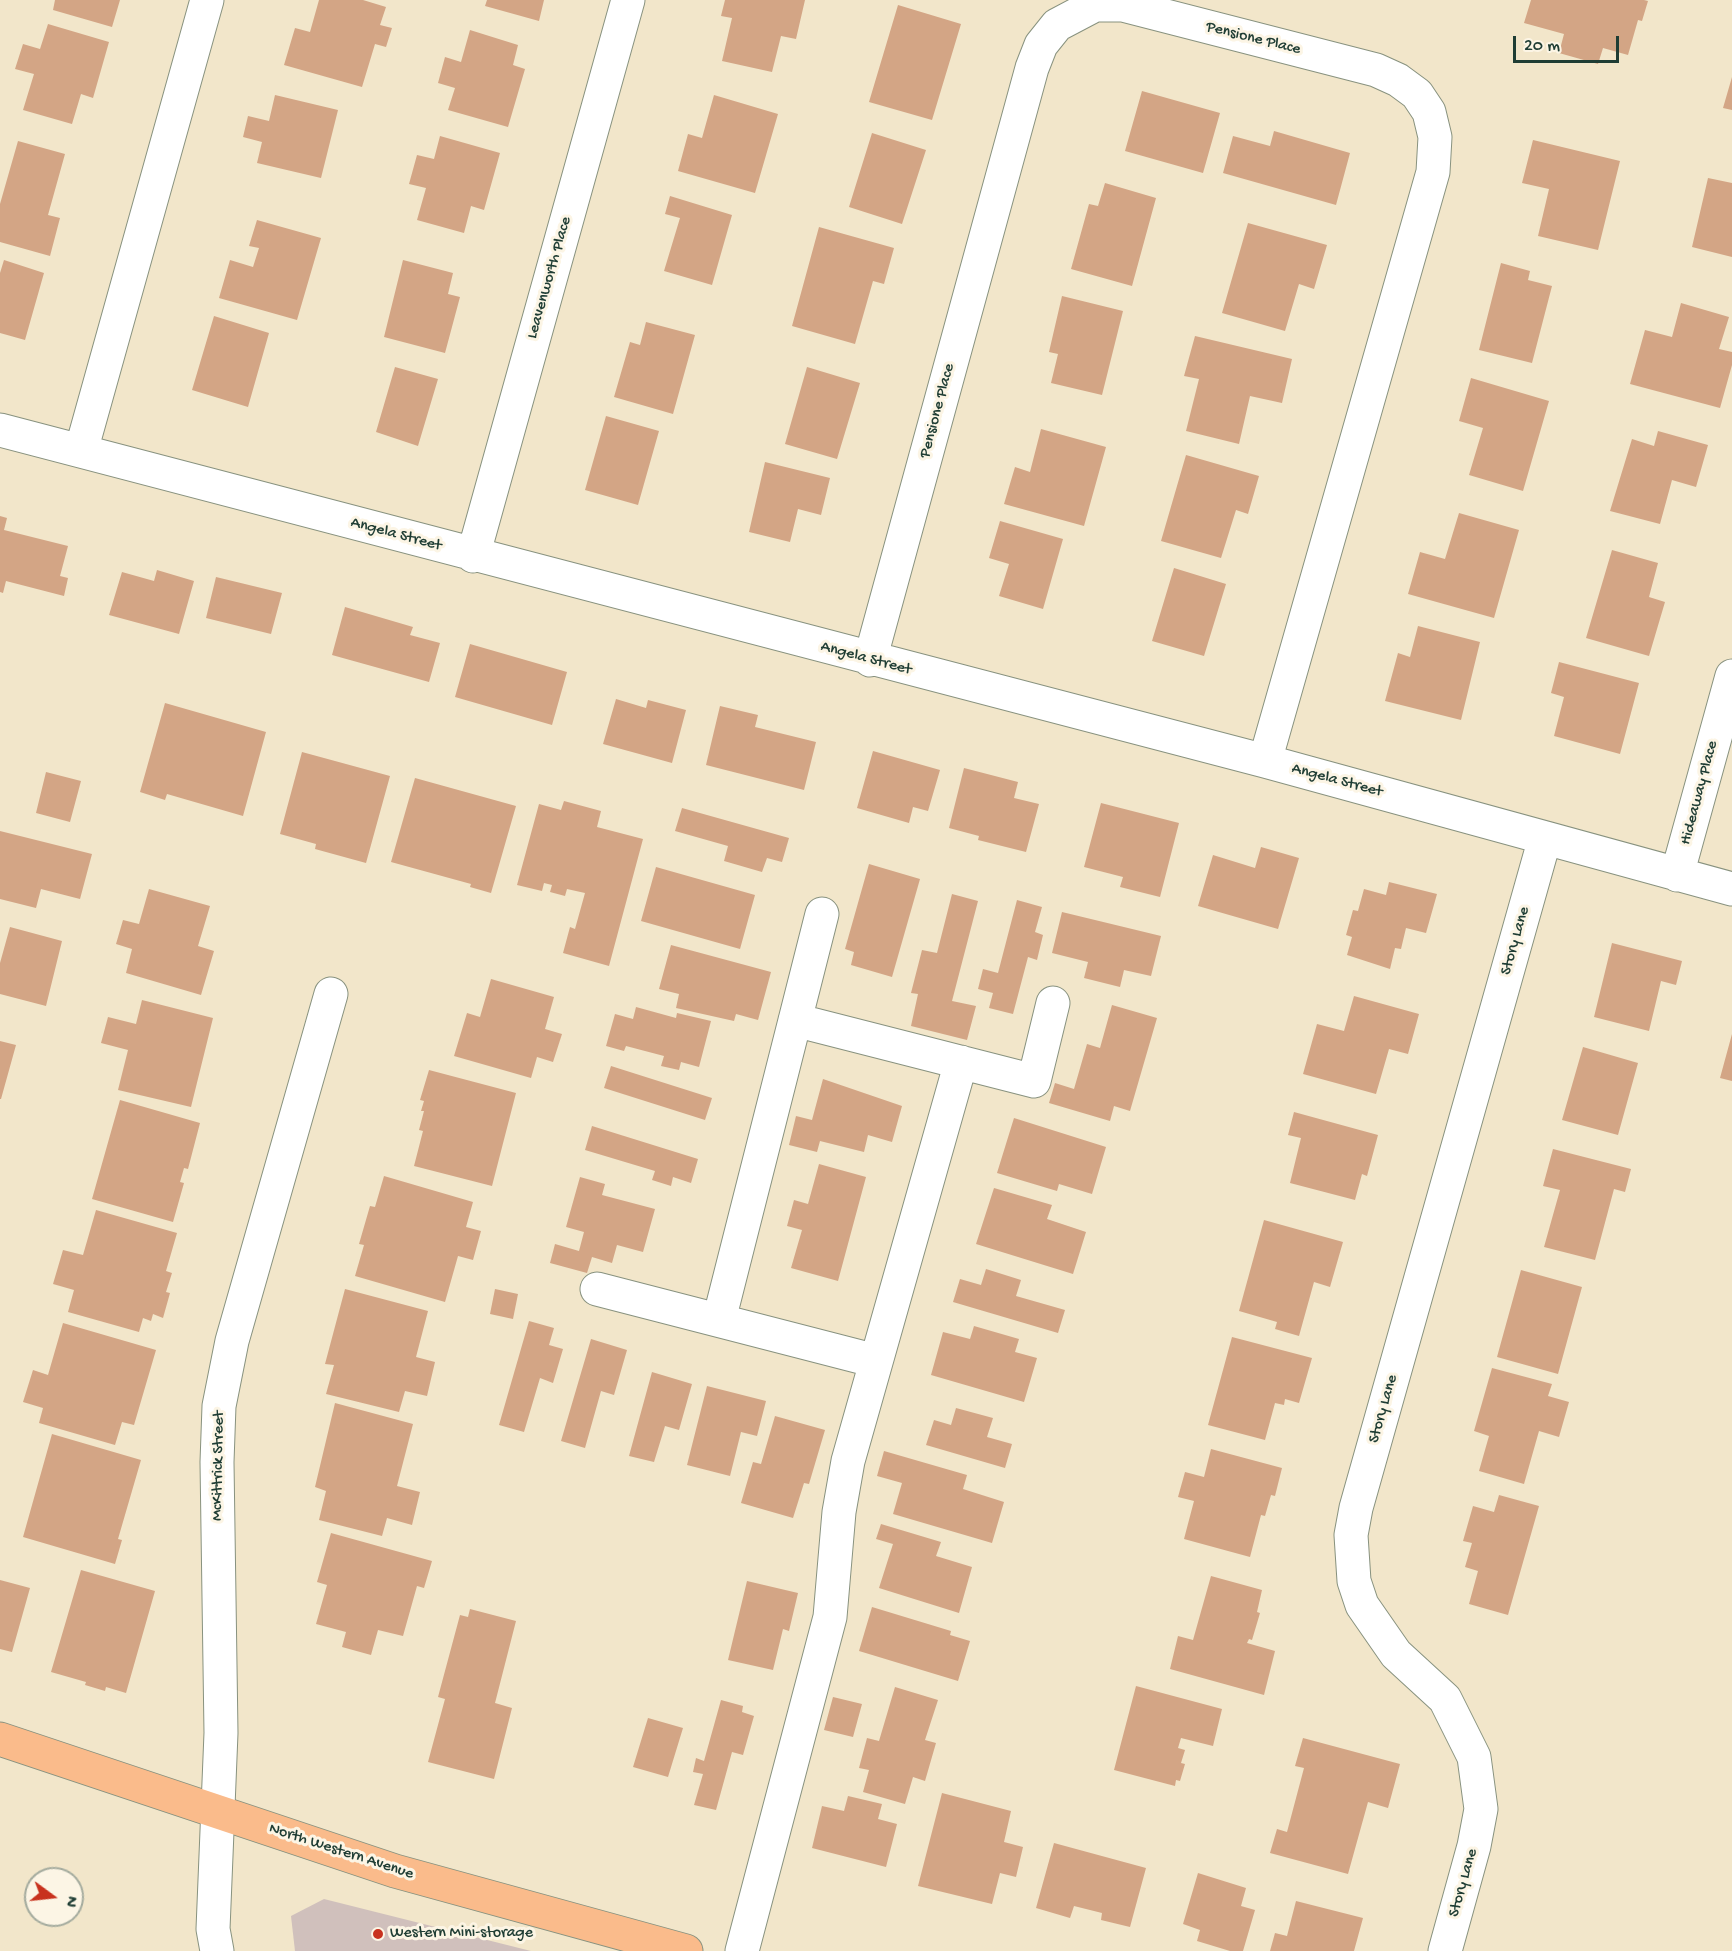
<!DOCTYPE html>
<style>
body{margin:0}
#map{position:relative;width:1732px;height:1951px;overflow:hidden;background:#f2e6ca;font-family:"Gochi Hand",sans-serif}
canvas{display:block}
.north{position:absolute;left:24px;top:1867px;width:60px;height:60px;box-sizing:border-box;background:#fcf5e5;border:2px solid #a4ab9e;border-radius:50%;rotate:105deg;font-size:16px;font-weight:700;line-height:24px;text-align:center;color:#1f3d34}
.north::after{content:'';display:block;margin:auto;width:21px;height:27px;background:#c8321e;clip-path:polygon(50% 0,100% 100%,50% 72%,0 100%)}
.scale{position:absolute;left:1513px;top:36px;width:106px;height:27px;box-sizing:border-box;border:3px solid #1f3d34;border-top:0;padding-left:8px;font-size:18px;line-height:21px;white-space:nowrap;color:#1f3d34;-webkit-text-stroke:4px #fcf5e5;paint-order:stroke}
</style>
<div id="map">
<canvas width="1732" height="1951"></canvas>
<div class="north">N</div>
<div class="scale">20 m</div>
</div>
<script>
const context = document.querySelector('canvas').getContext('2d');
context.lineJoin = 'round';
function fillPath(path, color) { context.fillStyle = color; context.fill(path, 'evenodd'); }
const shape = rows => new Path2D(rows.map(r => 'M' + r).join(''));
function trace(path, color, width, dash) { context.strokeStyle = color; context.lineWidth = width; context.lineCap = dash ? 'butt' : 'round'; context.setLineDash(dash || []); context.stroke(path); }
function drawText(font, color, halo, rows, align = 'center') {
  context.font = font + ' "Gochi Hand",sans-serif'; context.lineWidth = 6; context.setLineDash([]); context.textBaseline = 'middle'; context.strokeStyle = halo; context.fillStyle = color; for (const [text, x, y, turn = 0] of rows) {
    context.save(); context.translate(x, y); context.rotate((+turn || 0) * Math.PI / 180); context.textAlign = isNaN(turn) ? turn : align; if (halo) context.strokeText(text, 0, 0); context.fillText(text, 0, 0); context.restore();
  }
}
fillPath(shape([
 [324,1899,531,1951,295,1951,291,1916]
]), '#d0c0bc');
fillPath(shape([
 [55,0,120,0,112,27,53,10],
 [319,0,363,0,386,7,380,25,392,28,386,47,375,44,362,87,284,65,295,28,310,32],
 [487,0,544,0,539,21,485,6],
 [725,0,805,0,796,39,781,36,772,72,722,61,732,18,721,16],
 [1531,0,1644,0,1648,1,1642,21,1638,20,1628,55,1603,48,1598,64,1559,53,1564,34,1524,23],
 [898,5,961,24,932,120,869,102],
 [48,24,109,42,93,98,81,94,72,124,23,110,34,74,15,69,23,44,40,49],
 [470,30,518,45,513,65,525,69,508,127,448,110,455,88,438,83,445,57,461,62],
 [1732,77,1732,110,1723,108],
 [1142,91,1220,113,1203,173,1125,151],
 [275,95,338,110,321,178,257,163,262,142,243,137,248,116,269,121],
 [714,95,778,114,755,193,678,171,688,134,702,138],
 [1274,131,1350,153,1336,205,1223,173,1233,136,1270,146],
 [872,133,926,150,902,224,849,207],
 [440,136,500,153,484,210,471,206,464,233,417,220,426,188,409,184,417,155,434,159],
 [1533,140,1620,161,1598,250,1538,236,1549,189,1522,183],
 [18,141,65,154,48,215,60,218,50,256,0,242,0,204],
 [1708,178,1732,183,1732,257,1692,247],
 [1105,183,1156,198,1132,286,1071,269,1089,204,1098,206],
 [670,196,732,215,712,285,664,271,680,218,665,214],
 [257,220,321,238,297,320,219,298,230,260,253,267,259,248,249,246],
 [1248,223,1327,245,1314,289,1299,284,1285,331,1222,313],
 [819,227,894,248,884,284,873,281,855,344,792,326],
 [4,260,44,273,25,340,0,333,0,273],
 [403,260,453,273,448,294,460,297,445,353,384,337],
 [1501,263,1530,271,1528,280,1552,286,1532,363,1479,350],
 [1062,296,1123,311,1102,395,1051,383,1058,354,1049,352],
 [1681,303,1729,317,1719,349,1732,352,1732,365,1720,408,1630,384,1645,330,1672,337],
 [214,316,269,333,248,407,192,390],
 [646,322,695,335,673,414,614,397,630,342,640,345],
 [1195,336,1292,359,1282,403,1250,396,1239,444,1186,431,1199,379,1184,376],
 [395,367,438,379,418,446,376,432],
 [807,367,860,383,837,459,785,444],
 [1471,378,1549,401,1523,491,1469,475,1483,428,1459,421],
 [606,416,659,431,638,505,585,490],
 [1041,429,1106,447,1084,526,1004,504,1015,467,1030,472],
 [1658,431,1708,445,1696,487,1672,480,1660,524,1610,511,1632,439,1654,446],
 [1186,455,1259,476,1248,514,1236,510,1221,558,1161,541],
 [765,462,830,478,821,515,798,509,790,542,749,532],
 [1459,513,1519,530,1494,618,1408,594,1420,552,1445,559],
 [0,516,7,518,4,530,68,546,60,576,68,578,64,596,6,581,3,593,0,592],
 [1000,521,1063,539,1043,609,999,596,1009,564,989,558],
 [1612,550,1658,563,1649,597,1665,602,1649,656,1586,638],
 [1174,568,1226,584,1204,656,1152,641],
 [157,570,194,581,179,634,109,615,122,572,154,581],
 [216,577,282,593,271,634,206,618],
 [345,607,413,627,410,635,440,643,429,682,332,655],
 [1418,626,1480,642,1461,720,1385,701,1398,653,1410,657],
 [470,644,567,672,552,725,455,697],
 [1559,662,1639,683,1620,754,1554,736,1564,697,1551,693],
 [616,699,646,708,648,700,686,710,672,763,603,744],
 [165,703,266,732,243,816,167,794,165,800,140,792],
 [720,706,758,715,755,727,816,742,804,790,706,765],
 [873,751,940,770,928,811,913,807,909,823,857,808],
 [302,752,390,776,366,863,315,849,316,844,280,834],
 [964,768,1018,782,1014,798,1039,804,1026,852,978,840,979,836,949,828],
 [46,772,81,781,70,822,36,813],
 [415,778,516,806,491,893,470,887,471,884,391,862],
 [564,801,601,811,597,827,643,839,609,966,563,953,570,927,575,929,585,893,567,889,565,896,550,892,552,885,544,883,542,891,517,885,539,804,561,810],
 [1101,803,1179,823,1160,897,1120,887,1123,877,1084,867],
 [682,808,789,838,782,862,767,858,762,872,724,861,728,846,675,831],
 [0,831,92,854,80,899,41,889,36,908,0,899],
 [1261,847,1299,858,1278,929,1198,906,1213,855,1255,868],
 [869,864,920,879,892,977,851,965,854,952,845,949],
 [656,867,755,895,740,949,641,921],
 [1389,882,1437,894,1426,933,1406,928,1401,949,1395,948,1390,969,1347,955,1352,937,1346,935,1353,910,1358,911,1364,889,1386,895],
 [149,889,210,906,198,946,214,951,201,995,126,973,132,949,116,944,123,920,139,924],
 [952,894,978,901,952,1001,976,1006,967,1040,911,1026,918,994,911,993,922,950,937,953],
 [1017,900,1042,907,1035,932,1043,935,1037,960,1028,957,1013,1014,989,1008,993,993,978,989,983,969,998,973],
 [1062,912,1161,936,1151,976,1124,970,1120,987,1084,978,1088,962,1052,953],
 [10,927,62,941,46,1006,0,994,0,963],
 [1612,943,1682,961,1676,985,1661,981,1649,1031,1594,1017],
 [671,945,771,972,758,1020,736,1014,734,1021,676,1008,679,994,659,989],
 [491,979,554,997,545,1029,562,1034,553,1062,537,1057,531,1078,454,1056,467,1013,480,1017],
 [1354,996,1419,1014,1408,1054,1389,1049,1376,1094,1303,1074,1317,1024,1344,1031],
 [142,1000,213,1018,191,1107,118,1090,128,1050,101,1043,108,1017,136,1024],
 [1112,1005,1157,1018,1130,1111,1114,1106,1110,1121,1049,1103,1055,1083,1074,1089,1087,1044,1100,1048],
 [636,1007,676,1018,677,1013,711,1021,699,1067,681,1062,679,1070,661,1066,664,1056,626,1046,624,1051,606,1046,615,1014,633,1019],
 [1732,1034,1732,1081,1720,1078],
 [0,1041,16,1045,1,1099,0,1099],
 [1583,1047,1638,1063,1618,1135,1562,1120],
 [611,1066,712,1098,705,1120,604,1088],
 [429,1070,516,1093,492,1186,414,1166,423,1131,419,1130,424,1111,421,1111,424,1101,420,1100],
 [823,1079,902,1106,892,1142,868,1135,864,1152,820,1141,817,1152,789,1145,796,1116,812,1120],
 [120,1100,200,1123,188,1169,184,1168,180,1182,184,1183,173,1222,92,1199],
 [1294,1112,1378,1135,1367,1176,1362,1174,1355,1200,1290,1183,1301,1138,1288,1135],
 [1014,1118,1106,1147,1092,1194,1059,1184,1057,1191,997,1173],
 [592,1126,698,1159,691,1183,673,1177,671,1186,652,1180,655,1171,585,1150],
 [1553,1149,1631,1169,1625,1192,1614,1189,1595,1260,1544,1247,1560,1190,1543,1186],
 [819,1164,866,1177,838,1281,791,1268,802,1230,787,1226,794,1200,808,1204],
 [384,1176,473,1202,466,1227,481,1231,473,1260,458,1256,445,1302,355,1276,364,1245,359,1244,370,1206,375,1207],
 [580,1177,605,1184,602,1195,655,1209,643,1252,617,1245,612,1263,592,1257,587,1273,550,1263,555,1244,579,1251,584,1232,566,1227],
 [994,1188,1052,1205,1047,1219,1086,1232,1073,1274,976,1244],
 [96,1210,177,1233,166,1271,172,1273,166,1292,170,1293,163,1318,153,1314,151,1321,143,1318,139,1332,68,1312,74,1290,53,1284,63,1250,83,1255],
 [1264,1220,1343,1242,1330,1287,1314,1282,1299,1336,1275,1329,1277,1322,1239,1311],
 [986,1269,1021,1280,1016,1296,1065,1310,1058,1333,953,1302,960,1279,981,1285],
 [1521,1270,1582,1287,1558,1374,1497,1357],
 [345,1289,428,1311,416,1357,435,1362,427,1396,405,1391,399,1412,326,1394,334,1365,325,1364],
 [495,1289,518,1294,513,1319,490,1314],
 [529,1321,554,1328,549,1345,563,1349,553,1383,540,1378,524,1432,499,1425],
 [63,1323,156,1350,134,1425,122,1422,115,1445,39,1423,43,1408,23,1402,33,1370,48,1375],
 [974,1326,1019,1339,1015,1352,1037,1358,1024,1402,931,1375,943,1332,970,1339],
 [1232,1337,1312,1358,1299,1403,1285,1399,1284,1405,1275,1403,1265,1440,1208,1425],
 [591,1339,627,1350,614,1395,601,1391,585,1448,561,1441],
 [1492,1368,1552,1384,1548,1396,1569,1402,1559,1437,1539,1431,1524,1484,1479,1471,1489,1436,1474,1431],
 [652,1372,692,1384,679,1430,665,1426,654,1462,629,1456],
 [707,1386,766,1401,757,1436,741,1432,730,1476,687,1465],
 [335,1403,413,1424,397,1486,420,1492,412,1525,387,1518,382,1536,319,1520,326,1491,315,1487],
 [956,1408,993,1418,987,1437,1012,1444,1005,1468,926,1445,934,1420,951,1425],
 [775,1416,825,1430,809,1484,804,1483,793,1518,741,1503,753,1462,761,1464],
 [52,1434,141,1460,118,1539,122,1540,115,1564,23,1537],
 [1211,1449,1282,1468,1275,1496,1271,1495,1265,1516,1261,1515,1250,1557,1184,1539,1194,1501,1178,1497,1185,1472,1204,1477],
 [884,1451,967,1475,963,1489,1004,1502,992,1543,893,1514,902,1483,877,1476],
 [1499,1495,1539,1506,1508,1615,1469,1604,1478,1571,1465,1567,1472,1543,1463,1541,1473,1506,1494,1512],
 [881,1524,941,1542,936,1556,972,1567,959,1613,879,1588,893,1544,876,1539],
 [331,1533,432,1561,424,1588,417,1586,403,1636,378,1630,371,1655,342,1647,346,1632,316,1624,327,1585,317,1582],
 [81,1570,155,1591,126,1693,106,1687,105,1691,85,1685,86,1682,51,1672],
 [1211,1576,1262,1590,1257,1612,1260,1613,1252,1640,1249,1639,1247,1643,1275,1651,1264,1695,1170,1669,1178,1636,1193,1640],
 [0,1580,30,1588,12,1652,0,1649],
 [747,1581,798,1593,789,1631,783,1629,773,1670,728,1660],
 [872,1607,951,1631,950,1635,970,1641,958,1681,859,1651],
 [470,1609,516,1621,495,1703,512,1708,494,1779,428,1762,445,1699,438,1697,460,1615,468,1617],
 [1136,1686,1222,1709,1213,1746,1181,1738,1178,1748,1185,1750,1181,1763,1185,1764,1180,1781,1176,1780,1175,1786,1114,1770],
 [895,1687,938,1700,925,1740,936,1743,925,1781,913,1777,905,1804,863,1792,869,1770,859,1768,867,1738,879,1741],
 [833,1697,862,1704,853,1737,824,1730],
 [721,1700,743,1706,742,1712,754,1716,743,1755,732,1752,716,1810,694,1805,703,1774,693,1772,696,1758,704,1761],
 [648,1718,683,1728,668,1777,633,1767],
 [1303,1738,1400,1764,1388,1808,1368,1802,1348,1874,1270,1853,1277,1829,1287,1832,1304,1768,1295,1766],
 [942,1793,1011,1811,1004,1842,1023,1847,1016,1877,1000,1873,992,1904,918,1886],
 [848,1796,882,1804,878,1819,897,1824,886,1867,812,1848,822,1806,844,1811],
 [1054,1843,1146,1868,1130,1927,1101,1920,1102,1913,1074,1906,1070,1918,1036,1908],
 [1198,1873,1246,1888,1241,1906,1255,1910,1243,1951,1230,1951,1197,1941,1200,1930,1183,1924],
 [1296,1901,1363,1918,1354,1951,1270,1951,1275,1933,1287,1936]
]), '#d3a585');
const minor = shape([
 [0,430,1265,761,1732,889],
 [81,451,207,0],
 [473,556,628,0],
 [870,660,1032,68,1041,45,1057,25,1095,5,1123,5,1376,70,1398,80,1417,94,1429,112,1435,137,1433,172,1265,761],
 [1677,875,1732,676],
 [795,1020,1034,1081,1053,1003],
 [597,1289,876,1361],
 [719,1320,822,914],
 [217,1951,213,1929,221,1733,217,1462,219,1406,232,1341,331,994],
 [742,1951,830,1617,839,1512,848,1461,961,1062],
 [1445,1951,1474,1846,1481,1809,1474,1757,1445,1699,1396,1654,1362,1605,1354,1581,1351,1535,1356,1508,1545,838]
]);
const major = shape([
 [0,1739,395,1871,686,1951]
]);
trace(minor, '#88927f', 35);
trace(major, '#88927f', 35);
trace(minor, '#fff', 33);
trace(major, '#fabb8b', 33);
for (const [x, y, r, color] of [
 [378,1934,6,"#c8321e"]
]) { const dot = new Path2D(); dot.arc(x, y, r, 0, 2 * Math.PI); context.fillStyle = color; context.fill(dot); trace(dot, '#fcf5e5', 2); }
drawText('16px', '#1f3d34', '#fcf5e5', [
 ["Pensione Place",1253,39,14],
 ["Leavenworth Place",550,278,-74],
 ["Pensione Place",938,411,-75],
 ["Angela Street",396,535,15],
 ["Angela Street",866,659,15],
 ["Angela Street",1337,781,15],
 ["Hideaway Place",1700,793,-75],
 ["Story Lane",1516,941,-74],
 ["Story Lane",1384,1409,-74],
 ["McKittrick Street",219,1466,-89],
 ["North Western Avenue",341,1852,18],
 ["Story Lane",1464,1883,-74]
]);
drawText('16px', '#1f3d34', '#fcf5e5', [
 ["Western Mini-storage",390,1934]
], 'left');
</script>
